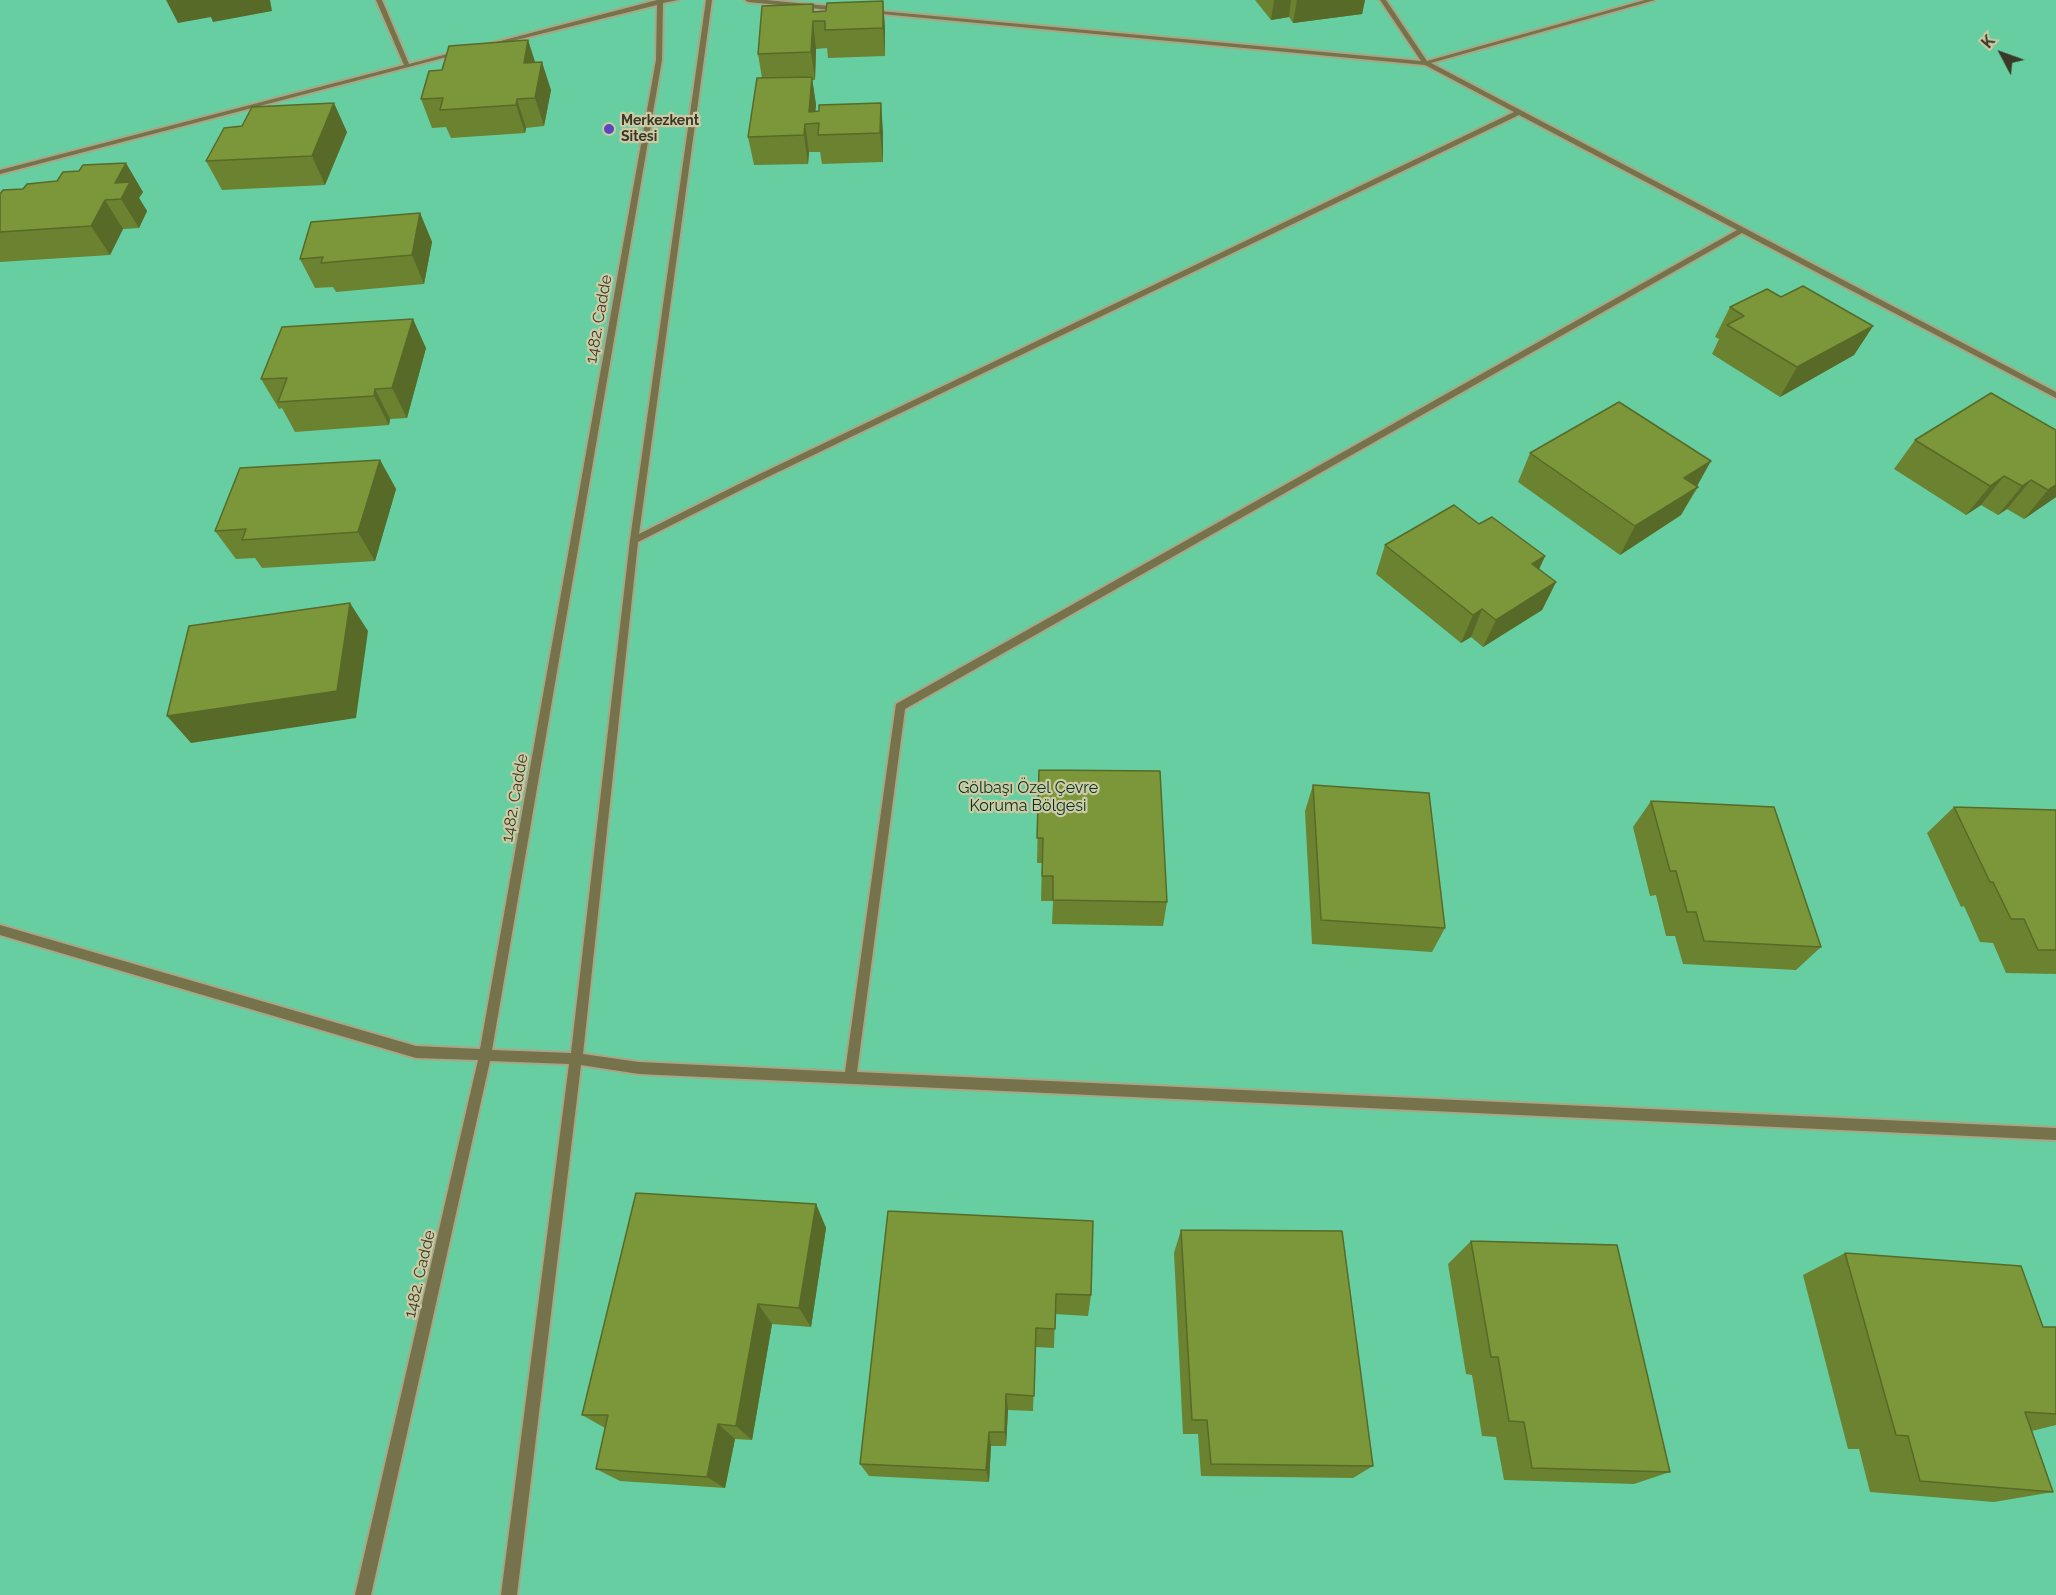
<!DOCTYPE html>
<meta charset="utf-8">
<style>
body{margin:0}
#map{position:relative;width:2056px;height:1595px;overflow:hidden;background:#ccc9a3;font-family:Raleway,sans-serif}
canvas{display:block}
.north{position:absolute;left:1972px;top:24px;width:60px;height:60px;-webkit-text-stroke:4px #ccc9a3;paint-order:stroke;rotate:311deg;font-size:16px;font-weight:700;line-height:24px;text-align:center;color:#393828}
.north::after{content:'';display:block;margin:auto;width:21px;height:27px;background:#393828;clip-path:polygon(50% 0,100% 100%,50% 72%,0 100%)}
</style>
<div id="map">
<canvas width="2056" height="1595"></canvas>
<div class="north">K</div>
</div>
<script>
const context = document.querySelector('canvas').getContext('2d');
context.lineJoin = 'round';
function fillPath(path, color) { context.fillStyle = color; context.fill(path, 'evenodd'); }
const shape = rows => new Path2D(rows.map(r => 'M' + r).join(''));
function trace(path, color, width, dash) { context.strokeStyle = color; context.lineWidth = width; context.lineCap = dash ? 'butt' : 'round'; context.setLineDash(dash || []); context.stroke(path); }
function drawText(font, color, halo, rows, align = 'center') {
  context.font = font + ' Raleway,sans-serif'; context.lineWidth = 4.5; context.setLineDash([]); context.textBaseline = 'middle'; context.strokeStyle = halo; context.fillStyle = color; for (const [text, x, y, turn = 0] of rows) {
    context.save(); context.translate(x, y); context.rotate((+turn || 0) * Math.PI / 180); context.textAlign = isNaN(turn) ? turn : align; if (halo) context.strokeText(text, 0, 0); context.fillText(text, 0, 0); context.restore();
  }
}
fillPath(shape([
 [0,0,2056,0,2056,1595,0,1595]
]), '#67cea1');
const minor = shape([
 [376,0,382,0,409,64,459,51,462,53,0,174,0,170,404,65,376,0],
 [657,0,678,0,663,3,662,60,492,1050,571,1053,630,540,706,0,712,0,639,534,741,483,1514,112,1425,65,871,13,869,12,869,10,1421,61,1380,0,1386,0,1427,61,1645,0,1655,0,1431,63,2056,392,2056,398,1742,233,905,709,857,1072,2056,1128,2056,1140,639,1074,581,1065,517,1595,501,1595,569,1064,490,1061,371,1595,355,1595,478,1060,416,1058,0,935,0,925,416,1046,480,1049,656,60,657,5,488,47,485,45,657,0],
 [1519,115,1737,230,896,704,845,1072,639,1062,583,1054,638,542,747,487,1519,115],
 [745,0,766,0,840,7,843,9,840,11,748,2,745,0]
]);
trace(minor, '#a9a685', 4);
fillPath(minor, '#76724b');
fillPath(shape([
 [1255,0,1365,0,1362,14,1293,23,1289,17,1271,20],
 [883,1,885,29,885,56,828,58,827,48,816,49,815,80,812,80,816,105,815,112,883,131,883,162,822,164,820,152,809,152,808,164,754,165,748,137,762,78,758,54,813,4,814,11,826,11],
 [528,40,535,63,551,90,544,126,526,128,525,133,451,138,446,127,432,128,421,99,442,70],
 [242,126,347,132,325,185,222,190,206,161],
 [79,171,143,192,139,198,147,211,139,228,123,229,110,255,0,262,0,194,57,181],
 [420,213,432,242,424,284,336,292,333,287,315,288,300,259],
 [1781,297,1873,326,1854,355,1780,397,1712,354,1719,339,1715,337,1730,307],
 [426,348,407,418,390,419,389,425,295,432,282,408,279,409,261,379],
 [2056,430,2056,497,2024,519,2007,509,1998,515,1981,505,1966,515,1894,469,1915,440],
 [1530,453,1697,486,1698,487,1681,515,1620,555,1518,482],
 [380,460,396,489,375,561,262,568,255,558,236,559,215,531],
 [1479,524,1545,556,1539,569,1556,582,1542,610,1483,647,1471,637,1461,643,1376,574,1385,545],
 [1039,770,1167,902,1163,926,1052,924,1053,901,1041,901,1042,863,1037,863],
 [1313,785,1445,928,1432,952,1312,944,1305,811],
 [1651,801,1821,947,1796,970,1683,964,1675,936,1666,936,1656,895,1650,896,1633,827],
 [1954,807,2056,810,2056,974,2006,973,1993,943,1980,942,1964,906,1961,907,1927,833],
 [816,1204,826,1228,811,1327,772,1324,752,1440,735,1439,725,1488,620,1481,596,1469,605,1428,582,1415],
 [1093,1221,1091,1295,1088,1316,1055,1314,1054,1348,1035,1347,1033,1411,1008,1410,1006,1446,991,1446,989,1482,869,1476,860,1464],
 [1181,1230,1373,1466,1353,1478,1201,1476,1198,1434,1183,1434,1174,1253],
 [1471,1241,1670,1472,1634,1484,1504,1480,1496,1437,1482,1436,1472,1375,1466,1374,1448,1264],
 [1845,1253,2043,1327,2056,1327,2056,1425,2032,1431,2053,1492,1994,1502,1870,1492,1859,1449,1848,1449,1803,1275]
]), '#6b8231');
fillPath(shape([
 [166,0,270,0,272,11,213,22,211,17,178,23],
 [1274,0,1291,0,1289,17,1271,20],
 [1297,0,1365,0,1362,14,1293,23],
 [883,1,885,29,885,56,883,28],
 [813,21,816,49,815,80,811,52],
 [528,40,537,68,524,63],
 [542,62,551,90,544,126,535,98],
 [812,77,816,105,814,124,809,112],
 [517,99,526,128,525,133,516,105],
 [334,103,347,132,325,185,312,156],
 [881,103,883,131,883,162,880,133],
 [805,124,809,152,808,164,804,135],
 [126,163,143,192,139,198,147,211,139,228,121,199,115,183],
 [105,200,123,229,110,255,91,226],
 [420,213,432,242,424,284,412,255],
 [413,319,426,348,407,418,392,388],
 [1873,326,1854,355,1780,397,1797,367],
 [375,389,390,419,389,425,374,396],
 [380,460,396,489,375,561,358,532],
 [1711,461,1681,515,1620,555,1635,526,1684,478],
 [2004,476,1981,505,1966,515,1990,486],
 [2031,480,2007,509,1998,515,2022,486],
 [2056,485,2056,497,2024,519,2048,490],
 [1545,556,1532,585,1532,564],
 [1556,582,1542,610,1483,647,1496,620],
 [350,603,368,631,356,718,191,743,167,716],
 [1482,609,1471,637,1461,643,1473,615],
 [816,1204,826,1228,811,1327,799,1308],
 [758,1304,772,1324,752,1440,736,1426],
 [1006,1394,1008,1410,1006,1446,1005,1432],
 [718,1424,735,1439,725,1488,707,1477],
 [989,1432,991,1446,989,1482,986,1470]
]), '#576a28');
const building = shape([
 [883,1,883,28,825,30,825,21,813,21,811,52,758,54,762,6,813,4,813,12,826,11,827,3,883,1],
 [528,40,524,63,542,62,535,98,517,99,516,105,440,110,443,98,421,99,429,71,442,70,449,46,528,40],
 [812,77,809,112,819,111,819,105,881,103,880,133,818,135,819,123,805,124,804,135,748,137,757,78,812,77],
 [334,103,312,156,206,161,224,128,242,126,252,107,334,103],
 [126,163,115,183,130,182,121,199,105,200,91,226,0,232,0,194,3,190,23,189,27,184,57,181,63,172,79,171,83,165,126,163],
 [420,213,412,255,321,263,323,257,300,259,311,222,420,213],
 [1803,286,1873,326,1797,367,1727,325,1744,316,1730,307,1767,289,1781,297,1803,286],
 [413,319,392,388,375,389,374,396,278,402,287,378,261,379,282,327,413,319],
 [1991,393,2056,430,2056,485,2048,490,2031,480,2022,486,2004,476,1990,486,1915,440,1991,393],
 [1619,402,1711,461,1684,478,1698,487,1635,526,1530,453,1619,402],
 [380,460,358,532,242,540,246,529,215,531,240,468,380,460],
 [1454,505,1479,524,1492,517,1545,556,1532,564,1556,582,1496,620,1482,609,1473,615,1385,545,1454,505],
 [350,603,337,691,167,716,189,626,350,603],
 [1039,770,1160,771,1167,902,1053,900,1053,876,1042,876,1043,838,1037,838,1039,770],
 [1313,785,1429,793,1445,928,1321,920,1313,785],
 [1651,801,1774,807,1821,947,1704,941,1696,912,1687,912,1676,871,1670,871,1651,801],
 [1954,807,2056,810,2056,950,2038,950,2024,919,2011,919,1993,882,1990,882,1954,807],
 [636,1193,816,1204,799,1308,758,1304,736,1426,718,1424,707,1477,596,1469,608,1415,582,1415,636,1193],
 [888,1211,1093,1221,1091,1295,1056,1294,1055,1329,1036,1328,1034,1396,1006,1394,1005,1432,989,1432,986,1470,860,1464,888,1211],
 [1181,1230,1342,1231,1373,1466,1211,1464,1207,1420,1192,1420,1181,1230],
 [1471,1241,1617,1245,1670,1472,1532,1468,1524,1422,1509,1421,1498,1357,1491,1357,1471,1241],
 [1845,1253,2021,1266,2043,1327,2056,1327,2056,1414,2025,1412,2053,1492,1920,1481,1908,1436,1896,1435,1845,1253]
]);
fillPath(building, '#7c9739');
trace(building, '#576a28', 1.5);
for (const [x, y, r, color] of [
 [609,129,6,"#5748bf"]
]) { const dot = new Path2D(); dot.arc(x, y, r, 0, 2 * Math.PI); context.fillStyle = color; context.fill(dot); trace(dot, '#ccc9a3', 2); }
drawText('bold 14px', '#393828', '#ccc9a3', [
 ["Merkezkent",621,121],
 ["Sitesi",621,137]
], 'left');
drawText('16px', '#393828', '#ccc9a3', [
 ["1482. Cadde",599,319,-80],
 ["1482. Cadde",515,798,-80],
 ["1482. Cadde",420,1274,-77]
]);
drawText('16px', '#013422', '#ccc9a3', [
 ["Gölbaşı Özel Çevre",1028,788],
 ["Koruma Bölgesi",1028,806]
]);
</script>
